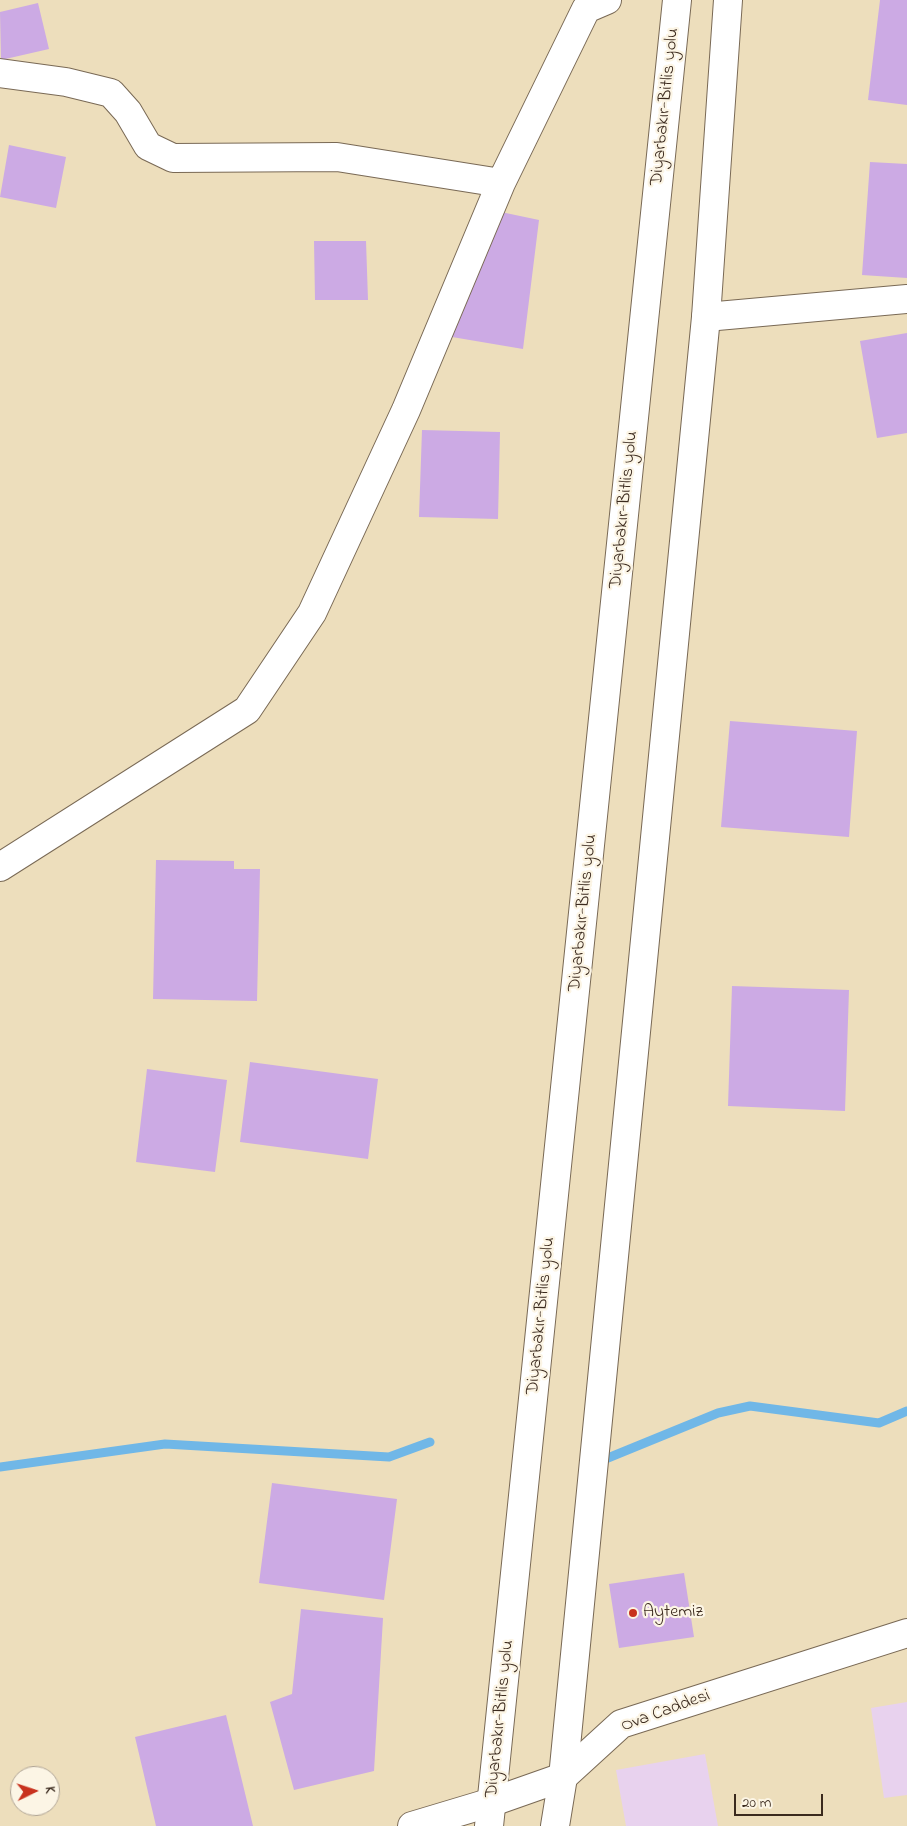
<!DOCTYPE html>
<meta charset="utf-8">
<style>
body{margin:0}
#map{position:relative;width:907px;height:1826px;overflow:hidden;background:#eddebc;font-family:"Indie Flower",sans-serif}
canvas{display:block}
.north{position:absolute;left:10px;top:1766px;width:50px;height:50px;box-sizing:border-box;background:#fcf5e5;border:1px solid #afa495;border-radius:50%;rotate:86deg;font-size:14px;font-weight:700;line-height:20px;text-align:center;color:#3b2a1e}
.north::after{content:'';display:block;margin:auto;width:18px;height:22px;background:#c8321e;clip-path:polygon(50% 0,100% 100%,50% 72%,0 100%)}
.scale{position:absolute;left:734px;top:1794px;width:89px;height:22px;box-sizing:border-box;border:2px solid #3b2a1e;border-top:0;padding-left:6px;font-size:15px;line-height:18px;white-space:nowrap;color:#3b2a1e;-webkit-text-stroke:4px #fcf5e5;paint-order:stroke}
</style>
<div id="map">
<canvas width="907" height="1826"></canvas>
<div class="north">K</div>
<div class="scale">20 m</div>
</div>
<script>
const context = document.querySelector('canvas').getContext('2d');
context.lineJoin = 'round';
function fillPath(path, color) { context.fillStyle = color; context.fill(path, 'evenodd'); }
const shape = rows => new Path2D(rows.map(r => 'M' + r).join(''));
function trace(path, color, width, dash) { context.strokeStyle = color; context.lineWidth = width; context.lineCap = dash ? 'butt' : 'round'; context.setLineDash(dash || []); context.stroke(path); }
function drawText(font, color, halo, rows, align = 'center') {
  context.font = font + ' "Indie Flower",sans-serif'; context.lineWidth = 4.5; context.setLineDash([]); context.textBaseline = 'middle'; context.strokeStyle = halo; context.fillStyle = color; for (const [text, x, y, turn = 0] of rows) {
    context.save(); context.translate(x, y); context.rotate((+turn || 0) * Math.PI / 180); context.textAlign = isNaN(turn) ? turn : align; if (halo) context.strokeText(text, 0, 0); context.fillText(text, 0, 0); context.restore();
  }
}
fillPath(shape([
 [907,1702,907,1795,884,1798,871,1708],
 [705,1754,718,1826,626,1826,616,1770]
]), '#e8d2ee');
trace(shape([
 [603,1460,718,1413,750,1406,879,1423,907,1411],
 [0,1467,165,1444,389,1457,430,1442]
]), '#70b7e7', 9);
fillPath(shape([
 [880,0,907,0,907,105,868,100],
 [38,3,49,49,1,60,0,12],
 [9,145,66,157,56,208,0,197],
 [870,162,907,164,907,278,862,275],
 [501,212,539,220,523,349,452,337],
 [314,241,366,241,368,300,315,300],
 [907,333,907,433,877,438,860,341],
 [422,430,500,432,498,519,419,517],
 [730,721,857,731,849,837,721,827],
 [156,860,234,861,234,869,260,869,257,1001,153,999],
 [732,986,849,990,845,1111,728,1106],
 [250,1062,378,1079,368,1159,240,1142],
 [147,1069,227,1080,215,1172,136,1162],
 [272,1483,397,1499,384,1600,259,1583],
 [684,1573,694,1637,619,1648,609,1584],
 [301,1609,383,1618,374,1771,294,1790,270,1702,292,1694],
 [226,1715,253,1826,156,1826,135,1737]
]), '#ccaae4');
const minor = shape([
 [0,73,66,82,111,93,128,112,148,146,173,158,337,157,501,183],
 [706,317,907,299],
 [0,867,247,710,312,613,406,410,501,183,586,9,607,0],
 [412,1826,492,1802,563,1777,621,1724,907,1633]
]);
const highway = shape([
 [489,1826,677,0],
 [555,1826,563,1777,706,317,728,0]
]);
trace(minor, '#796955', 30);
trace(highway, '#796955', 30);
trace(minor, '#fff', 28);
trace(highway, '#fff', 28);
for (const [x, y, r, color] of [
 [633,1613,5,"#c8321e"]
]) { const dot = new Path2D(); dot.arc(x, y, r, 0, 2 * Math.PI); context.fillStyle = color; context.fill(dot); trace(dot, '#fcf5e5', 2); }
drawText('18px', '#3b2a1e', '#fcf5e5', [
 ["Diyarbakır-Bitlis yolu",666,107,-84],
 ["Diyarbakır-Bitlis yolu",625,510,-84],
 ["Diyarbakır-Bitlis yolu",584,913,-84],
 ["Diyarbakır-Bitlis yolu",542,1316,-84],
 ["Ova Caddesi",666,1712,-20],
 ["Diyarbakır-Bitlis yolu",501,1719,-84]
]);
drawText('18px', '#3b2a1e', '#fcf5e5', [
 ["Aytemiz",643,1613]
], 'left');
</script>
